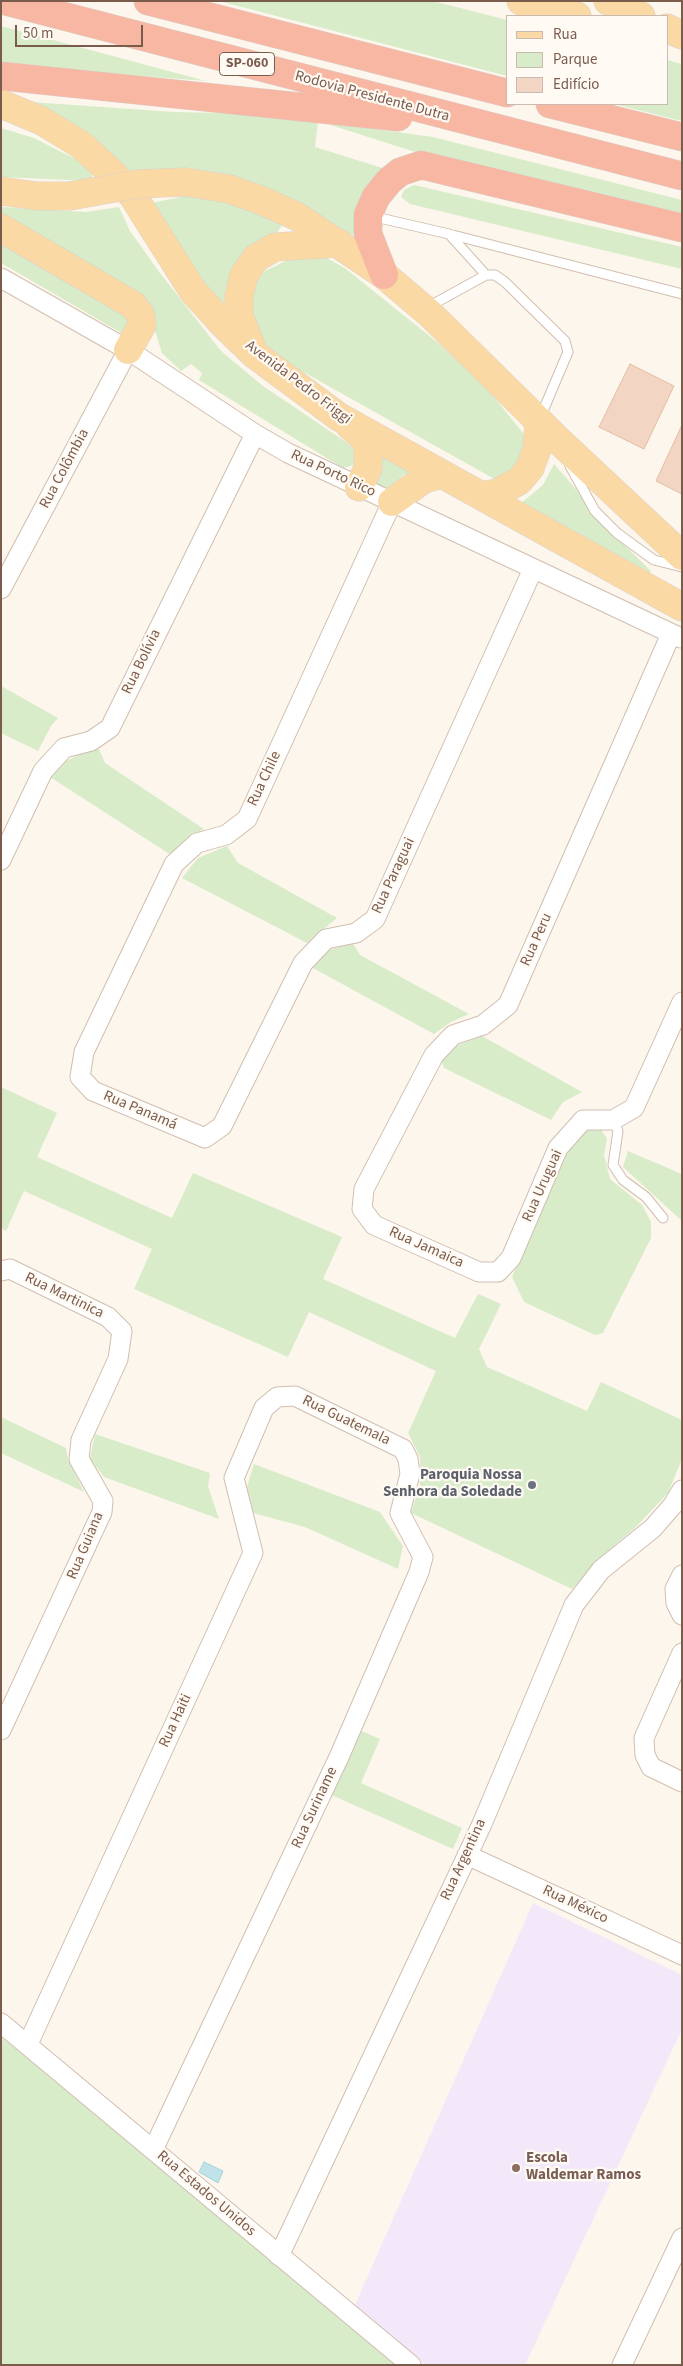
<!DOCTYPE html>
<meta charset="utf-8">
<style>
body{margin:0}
#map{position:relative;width:683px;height:2366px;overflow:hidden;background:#fdf6ec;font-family:"Source Sans 3",sans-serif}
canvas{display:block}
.frame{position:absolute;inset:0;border:2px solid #7a5c4d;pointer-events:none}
.legend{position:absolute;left:506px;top:15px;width:162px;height:90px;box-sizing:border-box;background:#fffaf3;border:1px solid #cabbb1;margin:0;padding:6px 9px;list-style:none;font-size:15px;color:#7a5c4d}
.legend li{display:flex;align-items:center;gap:10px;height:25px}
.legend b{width:25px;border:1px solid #cabbb1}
.scale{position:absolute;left:15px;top:25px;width:128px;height:22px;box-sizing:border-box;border:2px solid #7a5c4d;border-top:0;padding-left:6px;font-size:15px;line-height:18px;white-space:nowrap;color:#7a5c4d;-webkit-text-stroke:4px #fffaf3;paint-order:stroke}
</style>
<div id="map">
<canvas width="683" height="2366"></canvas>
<div class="frame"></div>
<ul class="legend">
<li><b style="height:6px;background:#fbd9a5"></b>Rua</li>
<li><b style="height:14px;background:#d8ecc9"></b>Parque</li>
<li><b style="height:14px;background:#f3d5c3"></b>Edifício</li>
</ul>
<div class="scale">50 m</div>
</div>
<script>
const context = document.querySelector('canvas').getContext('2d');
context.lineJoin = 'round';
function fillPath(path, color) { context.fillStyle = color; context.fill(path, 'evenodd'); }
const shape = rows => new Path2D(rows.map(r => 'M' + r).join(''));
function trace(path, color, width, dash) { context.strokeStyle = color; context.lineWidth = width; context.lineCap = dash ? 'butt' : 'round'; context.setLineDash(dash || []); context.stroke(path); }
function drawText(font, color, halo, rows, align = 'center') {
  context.font = font + ' "Source Sans 3",sans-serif'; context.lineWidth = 4.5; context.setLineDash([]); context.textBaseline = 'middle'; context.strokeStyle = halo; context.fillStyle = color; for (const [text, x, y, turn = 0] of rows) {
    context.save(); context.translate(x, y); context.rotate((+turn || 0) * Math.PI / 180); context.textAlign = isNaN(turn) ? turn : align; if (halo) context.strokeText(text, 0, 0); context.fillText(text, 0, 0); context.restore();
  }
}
fillPath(shape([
 [533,1903,682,1975,682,2029,525,2365,425,2365,354,2307]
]), '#f3e8fa');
fillPath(shape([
 [219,1,433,1,507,20,507,76],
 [1,26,206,81,1,65],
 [667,60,682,64,682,121,614,104,667,104],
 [16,101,175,112,262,114,318,121,433,137,682,200,682,219,431,157,318,121,315,147,392,171,355,224,353,238,128,175],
 [1,128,34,138,91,167,93,181,1,177],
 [414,185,682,247,682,269,410,204,401,197,404,190],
 [185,196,209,197,249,210,282,225,229,314,142,205],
 [1,207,86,212,119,207,130,231,160,273,221,351,263,386,349,444,357,455,357,464,343,468,199,380,202,373,191,364,181,371,162,353,153,325,1,221],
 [1,236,130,319,125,335,1,263],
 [311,256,327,258,346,269,437,342,485,386,527,438,522,467,498,481,282,360,257,338,247,309,255,283,265,271,294,257],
 [376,454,412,472,403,475,398,481,395,494,374,485],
 [554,464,575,488,591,512,651,571,648,576,521,503,543,485],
 [1,686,58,718,51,726,38,751,1,733],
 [99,749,105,763,204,829,181,845,171,855,50,777,59,764,83,753],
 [227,846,238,863,337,918,307,943,182,878,198,858],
 [352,942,360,955,469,1014,451,1022,434,1034,311,967,324,952],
 [482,1036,582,1092,563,1102,551,1120,444,1068,441,1060,448,1049],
 [1,1087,57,1113,37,1157,172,1218,193,1173,342,1237,323,1279,455,1338,478,1294,501,1304,479,1349,487,1367,587,1411,601,1382,682,1420,682,1459,668,1493,636,1527,603,1555,572,1589,411,1513,420,1485,420,1457,408,1433,436,1371,309,1312,288,1357,134,1289,152,1249,24,1191,6,1231,1,1228],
 [583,1128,600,1128,607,1139,604,1155,610,1179,642,1205,651,1222,651,1238,603,1333,595,1335,524,1302,512,1277,567,1144],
 [628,1151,682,1174,682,1221,623,1167],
 [1,1417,66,1448,68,1459,84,1492,1,1453],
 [95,1434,210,1473,208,1486,219,1519,104,1477,90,1459],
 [254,1464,380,1512,403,1546,398,1569,305,1527,253,1513,247,1487],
 [355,1728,380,1739,361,1783,462,1828,453,1849,327,1793],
 [1,2037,82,2101,200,2202,398,2365,1,2365]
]), '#d8ecc9');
const water = shape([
 [204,2162,223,2171,218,2183,199,2172,204,2162]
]);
fillPath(water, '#bfe3e8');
trace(water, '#a5d3da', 1);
const building = shape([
 [630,364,674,386,644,449,599,427,630,364],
 [682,425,682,494,656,481,682,425]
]);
fillPath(building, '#f3d5c3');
trace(building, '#e6bba3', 1);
const lane = shape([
 [371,216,449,234,682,294],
 [449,234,486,275],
 [428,307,486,275,495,275,505,282,565,341,568,352,540,418],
 [570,466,595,511,617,533,654,560,682,567],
 [613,1120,618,1131,613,1165,623,1180,646,1197,663,1218]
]);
const street = shape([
 [1,278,128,350,255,434,288,453,681,638],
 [392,502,247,819,226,835,197,843,174,864,84,1052,80,1077,93,1091,205,1138,222,1126,303,963,326,939,356,933,375,919,533,569],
 [1,589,128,350],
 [671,634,508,1005,483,1025,453,1035,434,1055,364,1189,362,1209,374,1225,479,1272,498,1272,511,1258,558,1148,583,1120,613,1120,634,1108,682,1002],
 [1,860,43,771,64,748,91,741,110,728,255,434],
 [1,1271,10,1269,108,1317,122,1331,118,1359,81,1440,79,1459,103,1501,102,1512,1,1730],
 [682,1575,675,1589,676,1603,682,1615],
 [682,1653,644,1738,645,1755,651,1767,682,1782],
 [467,1855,682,1955],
 [1,2023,411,2365],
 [28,2044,253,1553,234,1478,264,1408,277,1397,295,1396,403,1449,408,1459,410,1474,400,1513,423,1557,419,1572,339,1757,153,2150],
 [279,2256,482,1824,574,1605,601,1570,653,1528,673,1505,682,1490],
 [622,2365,682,2238]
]);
const primary = shape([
 [521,1,577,16],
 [608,1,641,16],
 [667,28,682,35],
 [1,104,42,121,81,145,110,171,133,196,193,291,222,323,254,354,339,417,682,607],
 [185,182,229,189,263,201,298,217,384,275,430,314,557,439,682,556],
 [1,191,37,196,70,196],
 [1,228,133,305,140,314,142,325,128,350],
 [252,348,239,316,239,296,244,275,256,258,275,247,339,243],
 [350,426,360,434,368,446,368,468,359,487],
 [482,496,497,493,519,481,530,468,537,449,539,421],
 [392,502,424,479,442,474]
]);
const highway = shape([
 [5,1,682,176],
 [148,1,507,93],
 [1,76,398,117],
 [550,104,682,137],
 [384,275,368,234,368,215,376,197,389,181,400,172,421,165,682,228]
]);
trace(lane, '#d1beb0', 11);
trace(street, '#d1beb0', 21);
trace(primary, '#dad1cd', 29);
trace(highway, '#dad1cd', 29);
trace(lane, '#fff', 9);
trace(street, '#fff', 19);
trace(primary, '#fbd9a5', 28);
trace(highway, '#f7b7a3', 28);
const primaryBridge = shape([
 [70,196,137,184,185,182]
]);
trace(primaryBridge, '#dad1cd', 29, []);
trace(primaryBridge, '#fbd9a5', 28);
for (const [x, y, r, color] of [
 [532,1485,5,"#6b7280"],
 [516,2168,5,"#8d6e63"]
]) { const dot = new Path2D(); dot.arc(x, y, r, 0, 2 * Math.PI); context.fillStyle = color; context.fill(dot); trace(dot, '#fffaf3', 2); }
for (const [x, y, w] of [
 [247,64,55]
]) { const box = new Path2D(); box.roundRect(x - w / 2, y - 11.5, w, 23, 4); context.fillStyle = '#fffaf3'; context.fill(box); trace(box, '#7a5c4d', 1); }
drawText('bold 14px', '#7a5c4d', null, [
 ["SP-060",247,64]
]);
drawText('15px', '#7a5c4d', '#fffaf3', [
 ["Rodovia Presidente Dutra",372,97,15],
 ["Avenida Pedro Friggi",298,383,37],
 ["Rua Colômbia",65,469,-62],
 ["Rua Porto Rico",333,474,25],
 ["Rua Bolívia",142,662,-64],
 ["Rua Chile",265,779,-65],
 ["Rua Paraguai",394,876,-65],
 ["Rua Peru",537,940,-66],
 ["Rua Panamá",140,1111,23],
 ["Rua Uruguai",543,1186,-66],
 ["Rua Jamaica",426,1248,24],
 ["Rua Martinica",64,1296,26],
 ["Rua Guatemala",346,1421,26],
 ["Rua Guiana",86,1546,-67],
 ["Rua Haiti",176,1721,-65],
 ["Rua Suriname",315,1808,-65],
 ["Rua Argentina",464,1860,-65],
 ["Rua México",575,1905,25],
 ["Rua Estados Unidos",206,2194,40]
]);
drawText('bold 15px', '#5b616d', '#fffaf3', [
 ["Paroquia Nossa",522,1476],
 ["Senhora da Soledade",522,1493]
], 'right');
drawText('bold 15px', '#785e54', '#fffaf3', [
 ["Escola",526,2159],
 ["Waldemar Ramos",526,2176]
], 'left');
</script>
